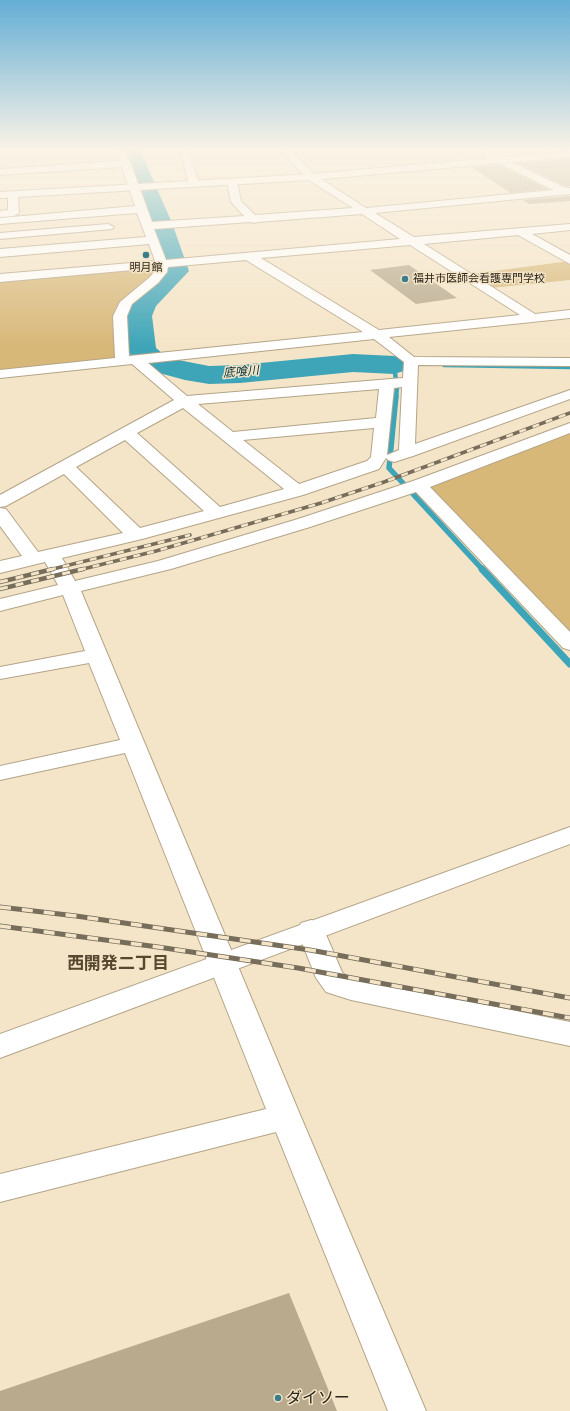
<!DOCTYPE html>
<meta charset="utf-8">
<style>
body{margin:0}
canvas{display:block;background:#f5e5c8}
</style>
<canvas width="570" height="1411"></canvas>
<script>
const context = document.querySelector('canvas').getContext('2d');
context.lineJoin = 'round';
function fillPath(path, color) { context.fillStyle = color; context.fill(path, 'evenodd'); }
const shape = rows => new Path2D(rows.map(r => 'M' + r).join(''));
function trace(path, color, width, dash) { context.strokeStyle = color; context.lineWidth = width; context.lineCap = dash ? 'butt' : 'round'; context.setLineDash(dash || []); context.stroke(path); }
function drawText(font, color, halo, rows, align = 'center') {
  context.font = font + ' "Zilla Slab","Noto Sans JP",serif'; context.lineWidth = 3; context.setLineDash([]); context.textBaseline = 'middle'; context.strokeStyle = halo; context.fillStyle = color; for (const [text, x, y, turn = 0] of rows) {
    context.save(); context.translate(x, y); context.rotate((+turn || 0) * Math.PI / 180); context.textAlign = isNaN(turn) ? turn : align; if (halo) context.strokeText(text, 0, 0); context.fillText(text, 0, 0); context.restore();
  }
}
fillPath(shape([
 [570,261,570,280,491,288,471,274],
 [162,264,124,307,122,361,0,374,0,278],
 [570,428,570,634,424,483]
]), '#d8b879');
trace(shape([
 [444,365,570,367],
 [396,397,397,388,394,365,413,365]
]), '#3ea5b8', 4.5);
trace(shape([
 [396,396,389,468,483,570]
]), '#3ea5b8', 5.5);
trace(shape([
 [482,569,570,664]
]), '#3ea5b8', 7);
fillPath(shape([
 [122,150,140,150,172,223,189,271,156,306,152,316,156,348,168,358,209,366,240,365,353,354,394,356,404,359,408,365,404,371,394,374,353,372,240,383,209,384,185,380,148,370,132,357,128,351,126,316,135,298,164,270,150,223,122,150]
]), '#3ea5b8');
fillPath(shape([
 [570,159,570,186,566,186,517,163],
 [499,165,548,189,511,193,471,167],
 [570,196,570,201,529,204,523,200],
 [409,265,457,298,416,304,370,270],
 [289,1293,337,1411,0,1411,0,1391]
]), '#b9aa8e');
const street = shape([
 [114,150,124,150,131,164,152,222,244,216,231,202,227,182,232,179,237,182,241,201,255,215,353,208,307,179,281,150,290,150,315,175,366,208,553,190,476,152,475,150,486,150,566,188,570,188,570,194,375,213,414,237,570,224,570,230,532,234,570,255,570,264,518,235,424,244,535,314,570,310,570,318,389,337,414,357,570,358,570,366,418,365,415,444,570,390,570,399,413,456,394,462,388,460,386,458,379,469,303,495,142,539,62,558,75,581,158,561,298,519,413,481,570,423,570,433,430,487,570,632,570,650,563,648,416,492,310,527,171,569,81,591,301,1117,426,1411,388,1411,276,1132,0,1202,0,1174,266,1109,125,753,0,780,0,766,120,740,89,663,0,679,0,667,85,651,63,595,0,611,0,599,58,585,45,562,0,573,0,561,22,556,0,526,0,508,6,509,38,552,123,533,64,474,6,506,0,507,0,495,174,400,132,364,0,378,0,370,115,358,113,316,120,302,150,277,155,271,155,268,0,282,0,274,155,261,149,244,0,257,0,249,146,237,137,213,0,224,0,218,135,206,122,167,0,175,0,169,120,161,114,150],
 [362,214,400,239,166,260,154,229,250,222,254,223,258,222,362,214],
 [410,245,520,315,379,330,261,258,410,245],
 [246,260,363,332,129,356,127,316,132,304,158,283,167,272,168,267,246,260],
 [374,339,404,362,403,378,187,396,148,363,374,339],
 [402,387,399,450,387,455,394,388,402,387],
 [379,389,376,418,233,432,198,404,379,389],
 [183,408,223,440,284,489,220,507,137,433,183,408],
 [374,428,371,457,367,461,299,484,243,440,374,428],
 [125,440,204,511,140,528,76,467,125,440],
 [180,150,189,150,199,184,198,186,194,187,189,184,180,150],
 [13,192,18,195,19,213,14,216,0,217,0,211,8,210,8,195,13,192],
 [108,224,114,227,112,229,0,239,0,233,108,224],
 [311,920,321,923,342,972,346,976,570,1022,570,1046,351,1000,326,992,316,978,297,930,301,923,311,920]
]);
const secondary = shape([
 [570,151,570,157,311,180,0,198,0,192,311,174,570,151],
 [570,827,570,844,0,1058,0,1034,570,827]
]);
trace(street, '#b3a488', 2);
trace(secondary, '#b3a488', 2);
fillPath(street, '#fff');
fillPath(secondary, '#fff');
const railFar2 = shape([
 [49,570,190,535],
 [79,570,156,551,321,503,384,482,570,413]
]);
const railFar1 = shape([
 [0,582,53,569],
 [0,589,83,569]
]);
const rail = shape([
 [0,907,76,916,310,950,570,998],
 [0,926,158,947,298,968,570,1018]
]);
trace(railFar2, '#766d5b', 3.5);
trace(railFar1, '#766d5b', 4.5);
trace(rail, '#766d5b', 5);
trace(railFar2, '#f5e5c8', 2.5, [7]);
trace(railFar1, '#f5e5c8', 3, [8]);
trace(rail, '#f5e5c8', 3.5, [11]);
const sky = context.createLinearGradient(0, 0, 0, 347);
sky.addColorStop(0, '#64aed5');
sky.addColorStop(0.43, '#faf3e6');
sky.addColorStop(1, '#faf3e600');
context.fillStyle = sky;
context.fillRect(0, 0, 570, 347);
for (const [x, y, r, color] of [
 [146,255,4,"#387d8b"],
 [405,279,4,"#387d8b"],
 [278,1398,4,"#387d8b"]
]) { const dot = new Path2D(); dot.arc(x, y, r, 0, 2 * Math.PI); context.fillStyle = color; context.fill(dot); trace(dot, '#f5e5c8', 1.5); }
drawText('11px', '#2b261a', '#f5e5c8', [
 ["明月館",146,268],
 ["福井市医師会看護専門学校",413,279,"left"]
]);
drawText('italic 12px', '#00323a', '#f5e5c8', [
 ["底喰川",241,372,-5]
]);
drawText('16px', '#2b261a', '#f5e5c8', [
 ["ダイソー",286,1398]
], 'left');
drawText('bold 17px', '#56482f', '#f5e5c8', [
 ["西開発二丁目",118,964]
]);
</script>
